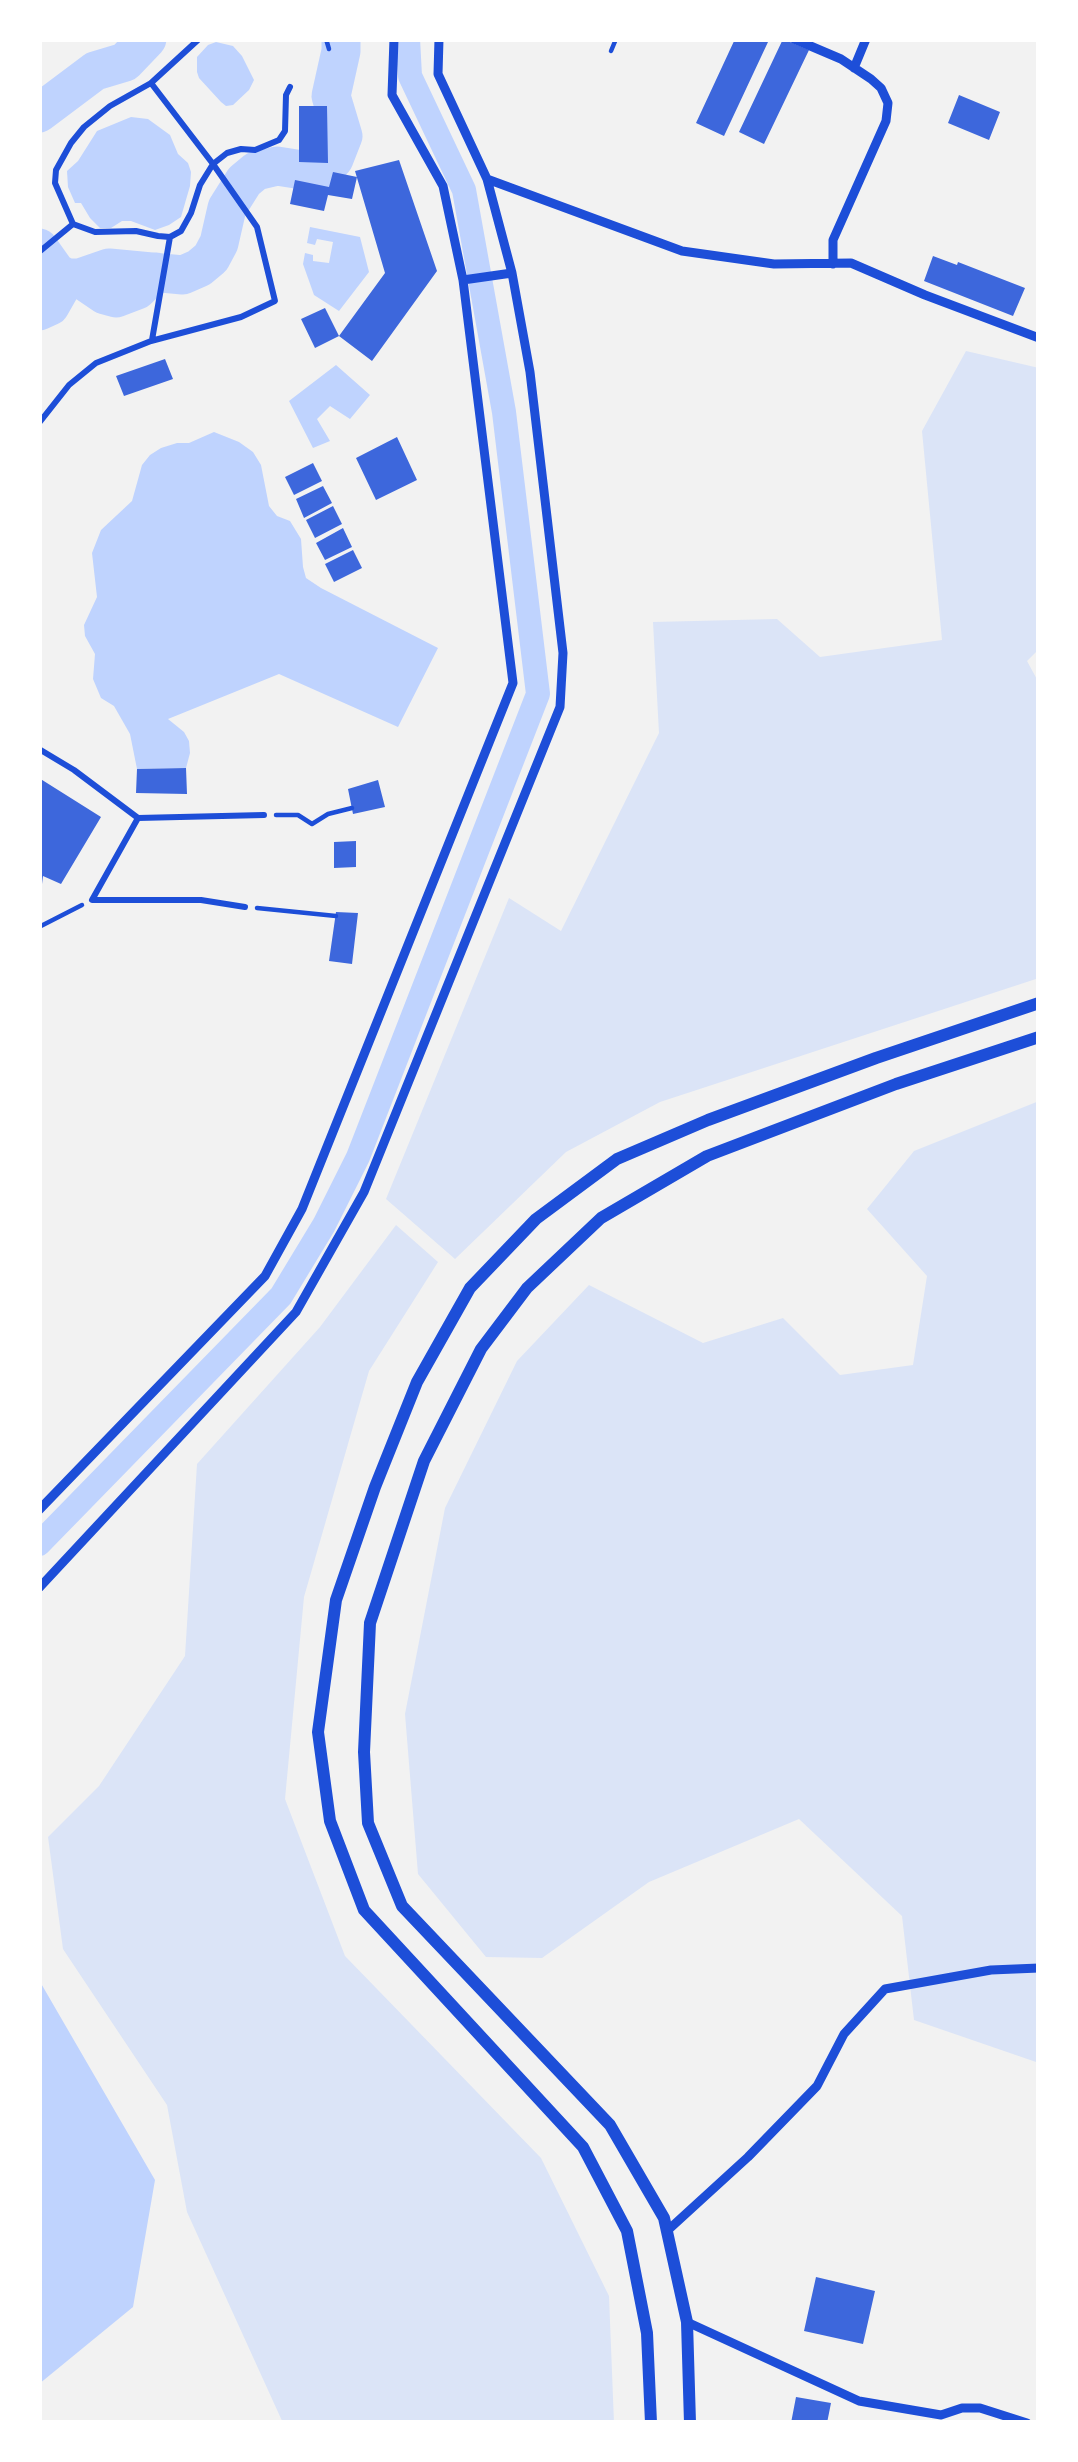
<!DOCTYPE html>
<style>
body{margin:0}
#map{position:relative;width:1078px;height:2462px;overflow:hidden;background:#f2f2f2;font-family:"Archivo Narrow",sans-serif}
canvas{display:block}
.frame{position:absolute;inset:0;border:42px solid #fff;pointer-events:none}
</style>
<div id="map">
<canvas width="1078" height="2462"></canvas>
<div class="frame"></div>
</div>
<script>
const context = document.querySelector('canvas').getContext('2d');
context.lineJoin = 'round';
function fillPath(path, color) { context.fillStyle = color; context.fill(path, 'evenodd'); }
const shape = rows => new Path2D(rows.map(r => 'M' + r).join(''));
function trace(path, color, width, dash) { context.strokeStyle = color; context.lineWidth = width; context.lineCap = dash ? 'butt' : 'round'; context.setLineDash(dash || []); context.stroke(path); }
fillPath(shape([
 [966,351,1039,368,1039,649,1027,661,1039,683,1039,978,660,1102,566,1152,455,1259,386,1199,509,898,561,931,659,733,653,622,777,619,820,657,942,640,922,431],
 [1039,1101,1039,2063,914,2020,902,1916,799,1819,649,1882,542,1958,486,1957,418,1874,405,1714,445,1508,517,1361,589,1285,703,1343,783,1318,840,1375,913,1365,927,1276,867,1209,914,1151],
 [396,1225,438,1262,369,1371,304,1597,285,1799,345,1956,541,2158,609,2296,614,2423,283,2423,187,2212,167,2105,63,1949,48,1837,99,1786,185,1656,197,1464,320,1327]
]), '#dbe4f7');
fillPath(shape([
 [216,42,233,46,242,56,254,80,249,90,233,105,226,106,221,102,199,78,197,72,197,57,208,45],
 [131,117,148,119,170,135,178,154,188,163,191,172,190,186,181,217,169,225,155,230,131,221,122,221,111,228,100,228,90,218,81,203,75,203,68,187,67,171,78,161,97,131],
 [310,227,360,237,369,272,339,311,314,295,303,264,305,253,313,255,313,261,329,263,333,242,317,239,315,245,307,243],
 [336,365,370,395,350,419,330,406,317,419,330,441,313,448,289,401],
 [214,432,239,442,253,452,261,465,269,506,277,516,290,521,301,539,303,567,306,578,321,588,438,648,398,727,279,674,168,719,184,732,189,741,190,753,186,768,137,769,130,734,114,706,101,698,93,679,95,654,85,636,84,625,97,597,92,553,101,530,132,501,142,465,150,455,161,448,177,443,189,443],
 [39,1980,155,2180,133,2307,39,2384]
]), '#bfd3fe');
trace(shape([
 [39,1544,281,1296,324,1225,358,1157,538,694,504,412,464,190,410,76,408,39]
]), '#bfd3fe', 24);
trace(shape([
 [39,113,95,71,125,62,147,39],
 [39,248,56,272,66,278,80,278,109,268,183,275,199,268,211,258,219,243,227,208,244,181,256,171,277,166,315,172,326,168,334,159,343,136,331,96,341,51,341,39],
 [80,278,105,295,116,298,137,290,156,272],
 [39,311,50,306,66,278]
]), '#bfd3fe', 39);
fillPath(shape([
 [735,39,761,39,768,42,724,136,696,123],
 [783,39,809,50,764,144,739,132],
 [959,95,1000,112,989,140,948,123],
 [299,106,327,106,328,163,299,162],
 [399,160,437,271,372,361,339,336,385,273,355,171],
 [333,172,357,177,352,199,328,195,324,211,290,204,295,180,329,187],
 [933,256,957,265,958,262,1025,288,1013,316,924,281],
 [325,308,339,336,315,348,301,319],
 [165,359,173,379,124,396,116,376],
 [397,437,417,480,376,500,356,458],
 [313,463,322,481,294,495,285,477],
 [323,486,332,503,304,518,296,499],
 [333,506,342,524,315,538,306,520],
 [343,528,352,547,325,560,316,543],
 [353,550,362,568,334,582,325,564],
 [186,768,187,794,136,793,137,769],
 [39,778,101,817,61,884,43,876,42,884,39,884],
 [378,780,385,807,353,814,348,789],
 [356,841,356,867,334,868,334,842],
 [336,912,358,913,352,964,329,961],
 [816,2277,875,2291,863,2344,804,2331],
 [796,2397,831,2403,827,2423,791,2423]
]), '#3d67dc');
trace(shape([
 [326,39,329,49],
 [276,815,298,815,312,824,328,814,352,808],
 [257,908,336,916],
 [39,927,82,905]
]), '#1d4ed8', 4.5);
trace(shape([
 [611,51,616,39]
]), '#1d4ed8', 4.5);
trace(shape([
 [199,39,151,83,110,106,84,127,71,143,56,170,55,183,73,224,95,232,136,231,158,236,170,237,181,231,191,213,200,185,213,164,227,153,241,149,255,150,279,140,285,131,286,95,290,87],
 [39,252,73,224],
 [152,340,170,237],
 [39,423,69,385,96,363,151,341,241,317,275,301,257,227,213,164,151,83],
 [39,749,74,770,138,818,92,900,201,900,245,907],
 [138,818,264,815]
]), '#1d4ed8', 6);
trace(shape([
 [794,39,841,59,871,79,881,88,888,103,886,121,833,240,833,264],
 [854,68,866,39],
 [487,179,682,251,774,264,851,263,925,295,1039,338],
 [463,280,512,273],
 [39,1510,265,1276,302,1209,513,683,463,280,443,186,392,95,394,39],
 [39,1588,296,1312,364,1192,560,707,563,653,530,372,512,273,487,179,438,74,439,39],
 [667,2231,748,2157,817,2086,844,2034,885,1989,991,1970,1039,1968],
 [687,2322,859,2401,941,2415,962,2408,980,2408,1027,2423]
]), '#1d4ed8', 9);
trace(shape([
 [651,2423,647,2333,627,2231,583,2147,364,1910,330,1821,318,1732,336,1600,375,1487,417,1382,470,1288,536,1219,617,1159,708,1120,876,1058,1039,1003],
 [690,2423,687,2322,664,2218,610,2125,402,1906,368,1823,364,1752,370,1623,424,1461,481,1349,527,1288,601,1218,707,1156,896,1084,1039,1037]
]), '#1d4ed8', 12);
</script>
